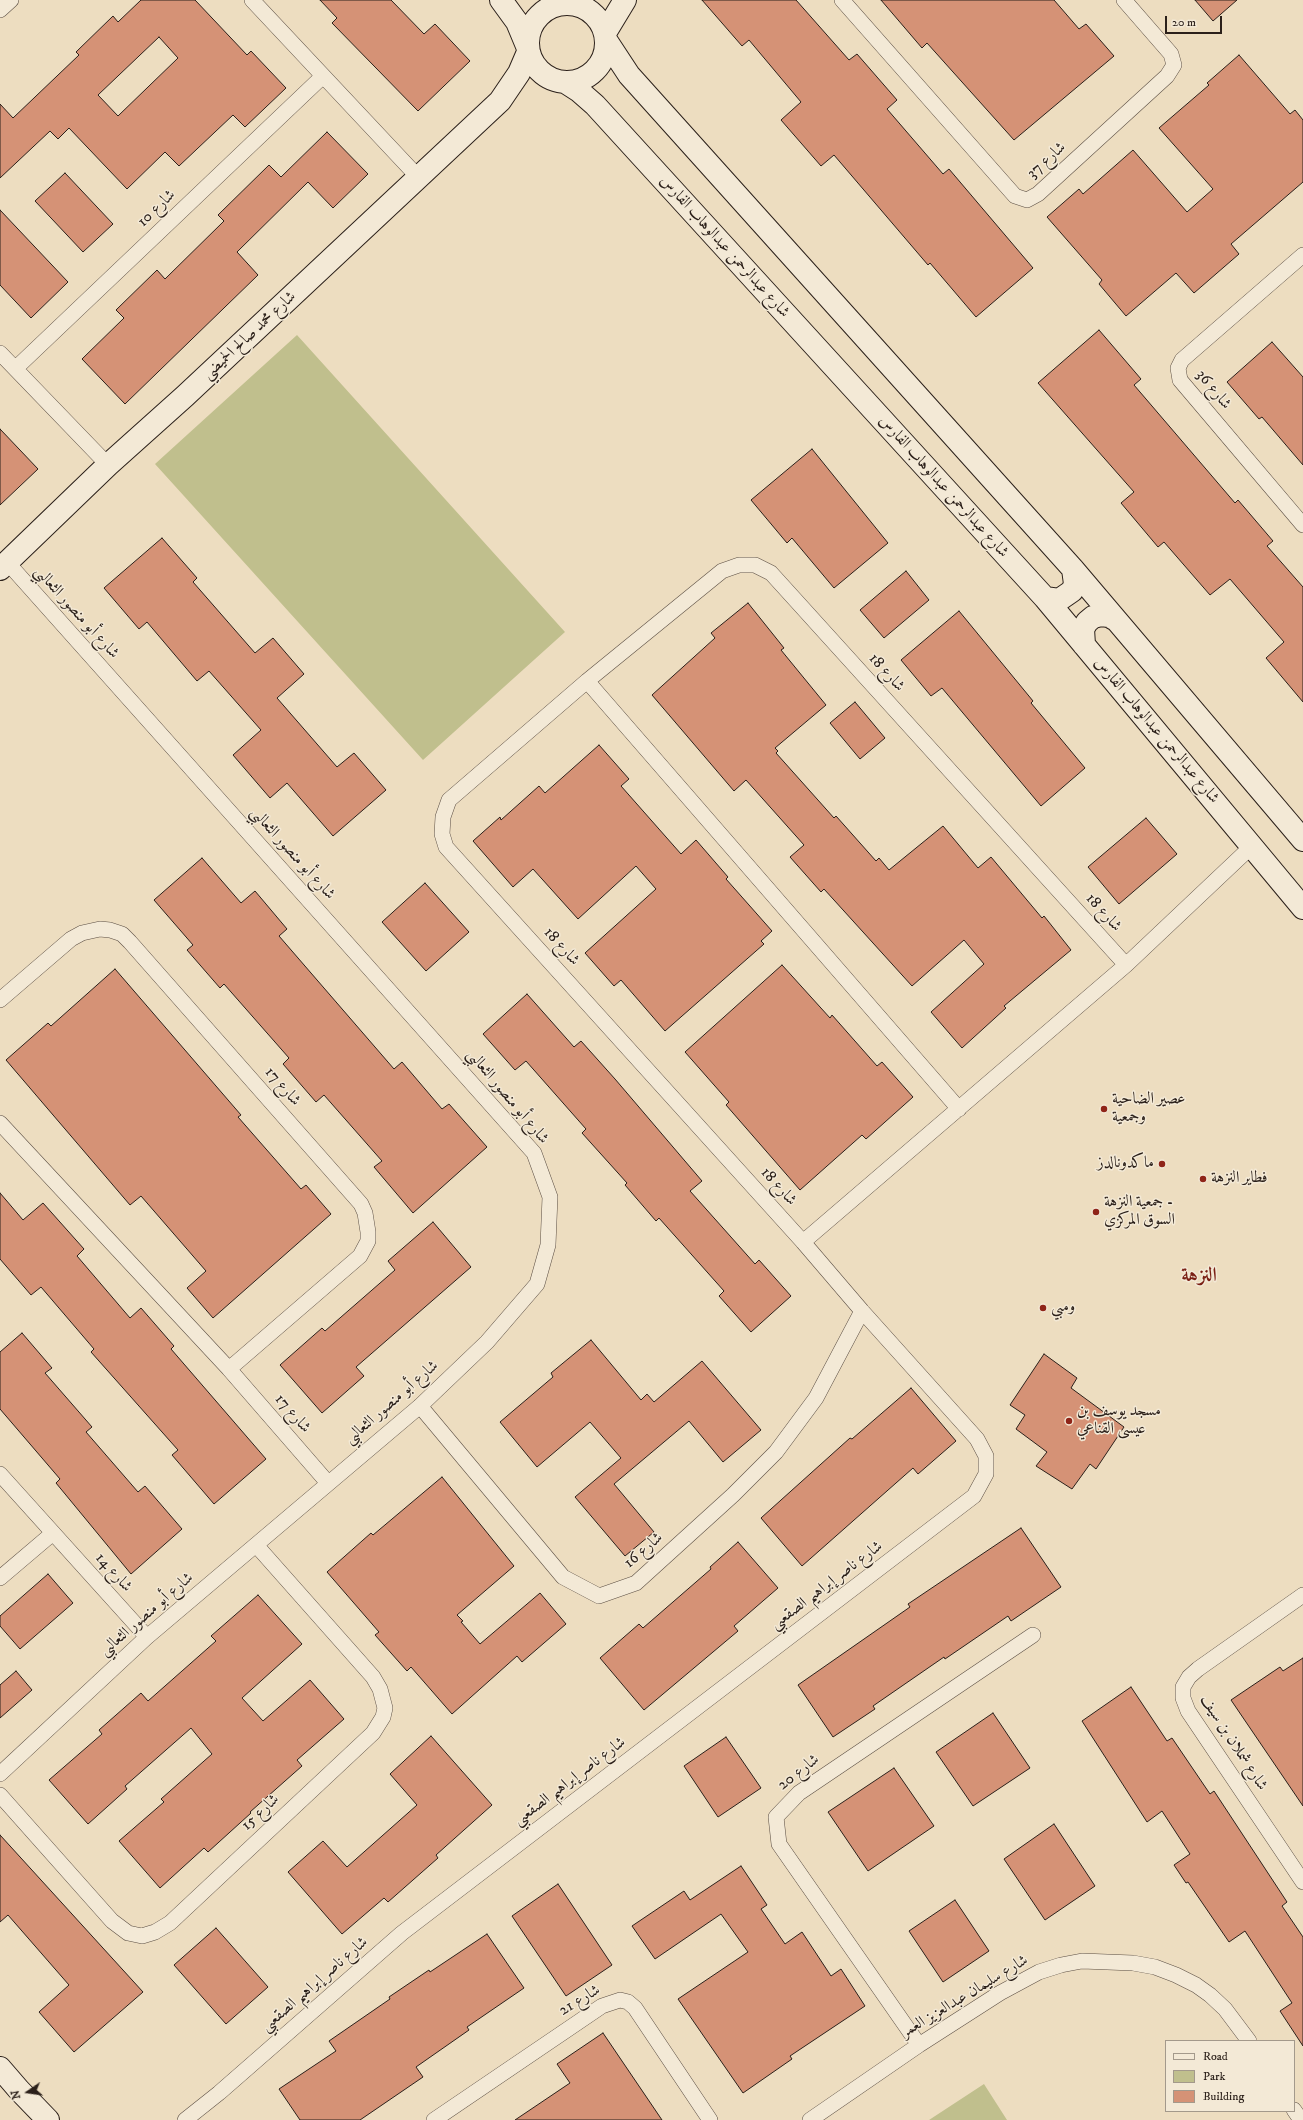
<!DOCTYPE html>
<meta charset="utf-8">
<style>
body{margin:0}
#map{position:relative;width:1303px;height:2120px;overflow:hidden;background:#edddc0;font-family:"IM FELL DW Pica",serif}
canvas{display:block}
.legend{position:absolute;left:1165px;top:2040px;width:130px;height:72px;box-sizing:border-box;background:#f3e9d6;border:1px solid #a3998b;margin:0;padding:5px 7px;list-style:none;font-size:12px;color:#2b201a}
.legend li{display:flex;align-items:center;gap:8px;height:20px}
.legend b{width:20px;border:1px solid #a3998b}
.north{position:absolute;left:8px;top:2072px;width:40px;height:40px;-webkit-text-stroke:3px #f3e9d6;paint-order:stroke;rotate:257deg;font-size:11px;font-weight:700;line-height:16px;text-align:center;color:#2b201a}
.north::after{content:'';display:block;margin:auto;width:14px;height:18px;background:#2b201a;clip-path:polygon(50% 0,100% 100%,50% 72%,0 100%)}
.scale{position:absolute;left:1165px;top:16px;width:57px;height:18px;box-sizing:border-box;border:2px solid #2b201a;border-top:0;padding-left:5px;font-size:12px;line-height:14px;white-space:nowrap;color:#2b201a;-webkit-text-stroke:3px #f3e9d6;paint-order:stroke}
</style>
<div id="map">
<canvas width="1303" height="2120"></canvas>
<ul class="legend">
<li><b style="height:5px;background:#f3e9d6"></b>Road</li>
<li><b style="height:11px;background:#c0bf8d"></b>Park</li>
<li><b style="height:11px;background:#d59276"></b>Building</li>
</ul>
<div class="north">N</div>
<div class="scale">20 m</div>
</div>
<script>
const context = document.querySelector('canvas').getContext('2d');
context.lineJoin = 'round';
function fillPath(path, color) { context.fillStyle = color; context.fill(path, 'evenodd'); }
const shape = rows => new Path2D(rows.map(r => 'M' + r).join(''));
function trace(path, color, width, dash) { context.strokeStyle = color; context.lineWidth = width; context.lineCap = dash ? 'butt' : 'round'; context.setLineDash(dash || []); context.stroke(path); }
function drawText(font, color, halo, rows, align = 'center') {
  context.font = font + ' "IM FELL DW Pica",Amiri,serif'; context.lineWidth = 3; context.setLineDash([]); context.textBaseline = 'middle'; context.strokeStyle = halo; context.fillStyle = color; for (const [text, x, y, turn = 0] of rows) {
    context.save(); context.translate(x, y); context.rotate((+turn || 0) * Math.PI / 180); context.textAlign = isNaN(turn) ? turn : align; if (halo) context.strokeText(text, 0, 0); context.fillText(text, 0, 0); context.restore();
  }
}
fillPath(shape([
 [297,335,565,632,423,760,155,464],
 [984,2084,1007,2120,929,2120]
]), '#c0bf8d');
const building = shape([
 [141,0,195,0,247,55,251,51,286,88,245,127,233,115,179,166,165,152,127,189,69,128,58,139,50,131,0,178,0,104,13,118,79,55,76,52,113,16,118,22,141,0],
 [159,37,178,58,118,116,98,95,159,37],
 [320,0,391,0,424,34,435,24,470,61,418,111,332,23,337,18,320,0],
 [702,0,796,0,849,60,857,54,897,100,887,109,943,174,949,169,1033,268,976,317,930,263,928,265,834,155,821,166,781,120,801,102,749,40,742,46,702,0],
 [881,0,1054,0,1079,29,1086,24,1114,56,1014,140,927,43,922,48,881,0],
 [1195,0,1237,0,1213,21,1195,0],
 [1239,55,1290,114,1295,110,1303,120,1303,182,1231,244,1239,254,1194,293,1176,273,1126,316,1099,284,1102,280,1047,217,1079,189,1083,194,1133,150,1187,212,1213,189,1159,128,1209,85,1207,83,1239,55],
 [327,132,368,174,333,208,308,182,237,252,258,275,125,404,82,359,124,318,116,310,157,270,165,279,224,221,218,215,269,165,281,177,327,132],
 [65,173,113,224,83,252,35,201,65,173],
 [0,210,68,282,31,318,0,285,0,210],
 [1099,330,1141,379,1134,385,1235,503,1238,500,1273,541,1267,546,1303,587,1303,702,1266,658,1284,642,1230,579,1210,595,1164,542,1158,547,1121,503,1134,492,1038,383,1099,330],
 [1272,342,1303,377,1303,465,1262,417,1259,419,1227,382,1272,342],
 [0,429,38,469,0,505,0,429],
 [812,449,888,543,834,588,792,538,787,543,751,500,812,449],
 [162,538,197,578,193,582,255,653,273,638,304,674,277,698,337,767,354,753,386,790,333,836,287,783,270,798,233,755,261,730,209,671,197,681,147,622,139,629,104,588,162,538],
 [906,571,929,600,884,638,860,610,906,571],
 [748,603,784,648,781,650,826,705,775,748,778,751,776,753,834,818,836,816,876,861,879,858,889,870,943,826,978,868,991,857,1042,918,1044,916,1071,950,1004,1006,1006,1008,962,1048,931,1012,984,964,964,940,912,986,824,889,821,892,790,857,804,845,746,780,734,791,652,695,715,638,711,633,748,603],
 [959,611,1033,701,1031,703,1085,768,1041,806,942,688,931,696,901,660,959,611],
 [855,702,885,738,860,759,830,723,855,702],
 [599,745,629,779,621,786,681,854,696,840,728,877,726,879,772,931,761,941,764,944,665,1031,621,980,614,986,585,953,656,889,636,866,578,919,533,869,513,887,473,841,500,817,501,820,539,786,545,793,599,745],
 [1146,818,1177,854,1119,904,1088,867,1146,818],
 [202,858,241,903,255,891,287,929,279,936,394,1069,402,1062,442,1109,449,1104,487,1147,413,1213,374,1167,382,1161,324,1095,316,1102,283,1064,289,1058,224,984,220,988,187,950,193,945,154,900,202,858],
 [425,883,469,932,426,971,382,922,425,883],
 [782,965,830,1018,832,1015,877,1066,882,1062,913,1097,866,1139,862,1135,800,1190,726,1105,729,1102,685,1052,782,965],
 [115,969,241,1115,238,1117,301,1189,306,1185,331,1214,213,1318,187,1288,206,1271,141,1196,130,1205,6,1060,48,1023,51,1026,115,969],
 [527,994,574,1047,581,1041,615,1079,702,1181,690,1191,755,1264,759,1260,791,1296,751,1332,719,1296,724,1291,659,1218,656,1221,625,1185,627,1183,582,1133,586,1129,526,1061,515,1070,483,1034,527,994],
 [0,1193,23,1220,43,1203,84,1249,77,1256,130,1318,141,1308,174,1346,171,1349,266,1459,214,1504,172,1455,178,1450,91,1352,94,1349,41,1287,31,1295,0,1259,0,1193],
 [433,1222,471,1267,356,1367,364,1376,322,1413,280,1365,322,1328,325,1331,395,1270,388,1261,433,1222],
 [22,1333,52,1368,45,1373,92,1427,86,1432,138,1492,145,1486,182,1529,131,1574,56,1483,60,1479,0,1409,0,1352,22,1333],
 [591,1340,641,1400,647,1394,654,1402,702,1361,761,1430,723,1462,689,1421,614,1484,654,1532,625,1556,575,1497,621,1458,590,1422,537,1467,500,1422,553,1377,551,1373,591,1340],
 [1044,1354,1077,1378,1071,1388,1124,1427,1096,1469,1090,1464,1072,1489,1036,1466,1047,1452,1016,1429,1025,1415,1010,1405,1044,1354],
 [911,1388,956,1441,918,1474,913,1468,802,1566,761,1518,850,1438,852,1439,911,1388],
 [442,1477,514,1566,457,1615,463,1621,461,1622,480,1644,540,1593,566,1624,522,1662,517,1656,452,1714,411,1667,407,1671,375,1635,379,1632,327,1572,371,1533,373,1535,442,1477],
 [1021,1528,1061,1587,1011,1621,1008,1616,945,1659,944,1657,873,1706,875,1709,833,1737,798,1685,910,1607,908,1604,1021,1528],
 [738,1542,778,1588,734,1626,738,1631,644,1710,600,1658,639,1624,643,1628,711,1569,710,1567,738,1542],
 [48,1574,73,1603,20,1649,0,1626,0,1616,48,1574],
 [258,1595,302,1644,242,1698,263,1721,310,1680,344,1719,297,1760,302,1766,250,1812,251,1813,208,1852,204,1848,160,1888,119,1841,164,1802,161,1799,212,1754,191,1728,125,1786,127,1789,88,1824,49,1780,102,1734,99,1730,141,1693,148,1701,216,1641,211,1636,258,1595],
 [1303,1658,1303,1806,1231,1700,1280,1667,1283,1671,1303,1658],
 [16,1671,32,1690,0,1718,0,1685,16,1671],
 [1131,1687,1167,1741,1172,1738,1210,1794,1214,1791,1287,1902,1282,1906,1303,1937,1303,2046,1280,2011,1292,2003,1245,1931,1229,1942,1188,1882,1186,1883,1174,1865,1190,1854,1162,1811,1147,1822,1082,1721,1131,1687],
 [993,1713,1030,1768,973,1806,936,1752,993,1713],
 [431,1736,492,1805,436,1855,438,1858,388,1902,384,1898,342,1934,288,1872,323,1841,347,1867,417,1805,390,1774,431,1736],
 [726,1737,761,1788,718,1817,684,1766,726,1737],
 [894,1768,934,1826,868,1871,828,1812,894,1768],
 [1054,1824,1095,1886,1045,1920,1004,1859,1054,1824],
 [0,1835,143,1992,74,2052,39,2012,69,1985,8,1915,0,1922,0,1835],
 [741,1866,767,1905,761,1909,785,1944,802,1932,831,1976,841,1969,865,2006,790,2056,792,2059,743,2093,678,1999,748,1952,721,1914,655,1959,632,1926,684,1891,690,1900,741,1866],
 [558,1884,612,1965,566,1996,512,1916,558,1884],
 [955,1900,989,1951,943,1982,909,1931,955,1900],
 [216,1928,268,1987,226,2024,174,1965,216,1928],
 [487,1934,524,1988,467,2027,469,2030,416,2067,423,2077,360,2120,300,2120,279,2089,336,2051,329,2041,390,1999,389,1997,429,1970,430,1972,487,1934],
 [603,2033,662,2120,515,2120,570,2083,557,2064,603,2033]
]);
fillPath(building, '#d59276');
trace(building, '#2b201a', 1);
const street = shape([
 [252,0,419,178],
 [842,0,1015,196,1027,200,1038,194,1167,76,1174,65,1171,54,1124,0],
 [0,10,11,0],
 [1303,255,1182,360,1178,368,1180,380,1303,525],
 [0,353,108,465],
 [16,368,322,77],
 [587,681,959,1109],
 [0,1000,71,939,82,933,100,929,110,930,122,934,130,942,361,1204,365,1213,368,1232,368,1241,360,1256,229,1369],
 [0,1123,229,1369,328,1483],
 [803,1242,1126,965,1252,846],
 [420,1406,563,1577,599,1596,636,1583,733,1495,776,1452,816,1398,862,1311],
 [0,1474,147,1637],
 [0,1578,53,1533],
 [1303,1595,1198,1669,1189,1677,1183,1687,1183,1698,1188,1711,1303,1882],
 [0,1774,147,1637,420,1406,487,1342,537,1284,548,1245,550,1197,534,1153,7,562],
 [0,1795,112,1921,128,1933,142,1936,155,1932,170,1923,373,1733,383,1717,385,1708,380,1689,373,1677,256,1545],
 [919,2045,779,1844,776,1817,799,1793,1033,1635],
 [1294,2110,1301,2120],
 [185,2120,219,2093,402,1933,974,1496,986,1474,986,1456,977,1439,862,1311,803,1242,446,847,442,834,443,817,449,800,587,681,722,571,739,565,755,565,771,573,1126,965],
 [434,2120,602,2006,620,2000,628,2002,635,2008,710,2120],
 [810,2120,919,2045,1000,1993,1039,1972,1061,1965,1082,1961,1133,1963,1155,1967,1176,1975,1196,1985,1210,1995,1225,2009,1249,2041]
]);
const secondary = shape([
 [501,0,517,22,527,46],
 '528 43a39 39 0 1 1 78 0a39 39 0 1 1-78 0Z',
 [605,33,625,0],
 [606,40,629,75,1073,569,1303,840],
 [565,82,579,91,595,105,1045,598,1303,908],
 [0,569,108,465,185,396,500,101,519,73,528,52],
 [1045,598,1059,600,1072,591,1075,584,1073,569],
 [1084,645,1083,629,1087,622,1093,617,1101,615,1109,616,1116,620],
 [0,2068,19,2090,48,2120]
]);
trace(street, '#5c4f44', 16);
trace(secondary, '#2b201a', 24);
trace(street, '#f3e9d6', 15);
trace(secondary, '#f3e9d6', 22);
for (const [x, y, r, color] of [
 [1104,1109,4,"#8f2418"],
 [1162,1164,4,"#8f2418"],
 [1203,1179,4,"#8f2418"],
 [1096,1212,4,"#8f2418"],
 [1043,1308,4,"#8f2418"],
 [1069,1421,4,"#8f2418"]
]) { const dot = new Path2D(); dot.arc(x, y, r, 0, 2 * Math.PI); context.fillStyle = color; context.fill(dot); trace(dot, '#f3e9d6', 1.5); }
drawText('16px', '#2b201a', '#f3e9d6', [
 ["شارع 37",1047,161,-42],
 ["شارع 10",157,209,-44],
 ["شارع عبدالرحمن عبدالوهاب الفارس",724,247,48],
 ["شارع محمد صالح الحميضي",250,336,-43],
 ["شارع 36",1213,390,51],
 ["شارع عبدالرحمن عبدالوهاب الفارس",943,487,48],
 ["شارع أبو منصور الثعالبي",76,613,48],
 ["شارع 18",886,673,48],
 ["شارع عبدالرحمن عبدالوهاب الفارس",1156,731,50],
 ["شارع أبو منصور الثعالبي",292,854,48],
 ["شارع 18",1103,913,48],
 ["شارع 18",561,947,48],
 ["شارع 17",282,1087,49],
 ["شارع أبو منصور الثعالبي",507,1097,50],
 ["شارع 18",778,1187,48],
 ["شارع أبو منصور الثعالبي",392,1403,-41],
 ["شارع 17",292,1414,49],
 ["شارع 16",644,1551,-41],
 ["شارع 14",113,1573,48],
 ["شارع ناصر إبراهيم الصقعبي",827,1586,-37],
 ["شارع أبو منصور الثعالبي",147,1615,-41],
 ["شارع شملان بن سيف",1233,1743,57],
 ["شارع 20",799,1773,-38],
 ["شارع ناصر إبراهيم الصقعبي",570,1782,-37],
 ["شارع 15",261,1813,-43],
 ["شارع ناصر إبراهيم الصقعبي",315,1985,-41],
 ["شارع سليمان عبدالعزيز العمر",965,1997,-31],
 ["شارع 21",580,2001,-31]
]);
drawText('16px', '#2b201a', '#f3e9d6', [
 ["عصير الضاحية",1112,1100],
 ["وجمعية",1112,1118],
 ["ماكدونالدز",1154,1164,"right"],
 ["فطاير النزهة",1211,1179],
 ["جمعية النزهة -",1104,1203],
 ["السوق المركزي",1104,1221],
 ["ومبي",1051,1308],
 ["مسجد يوسف بن",1077,1412],
 ["عيسى القناعي",1077,1430]
], 'left');
drawText('bold 20px', '#7a1f14', '#f3e9d6', [
 ["النزهة",1199,1277]
]);
</script>
